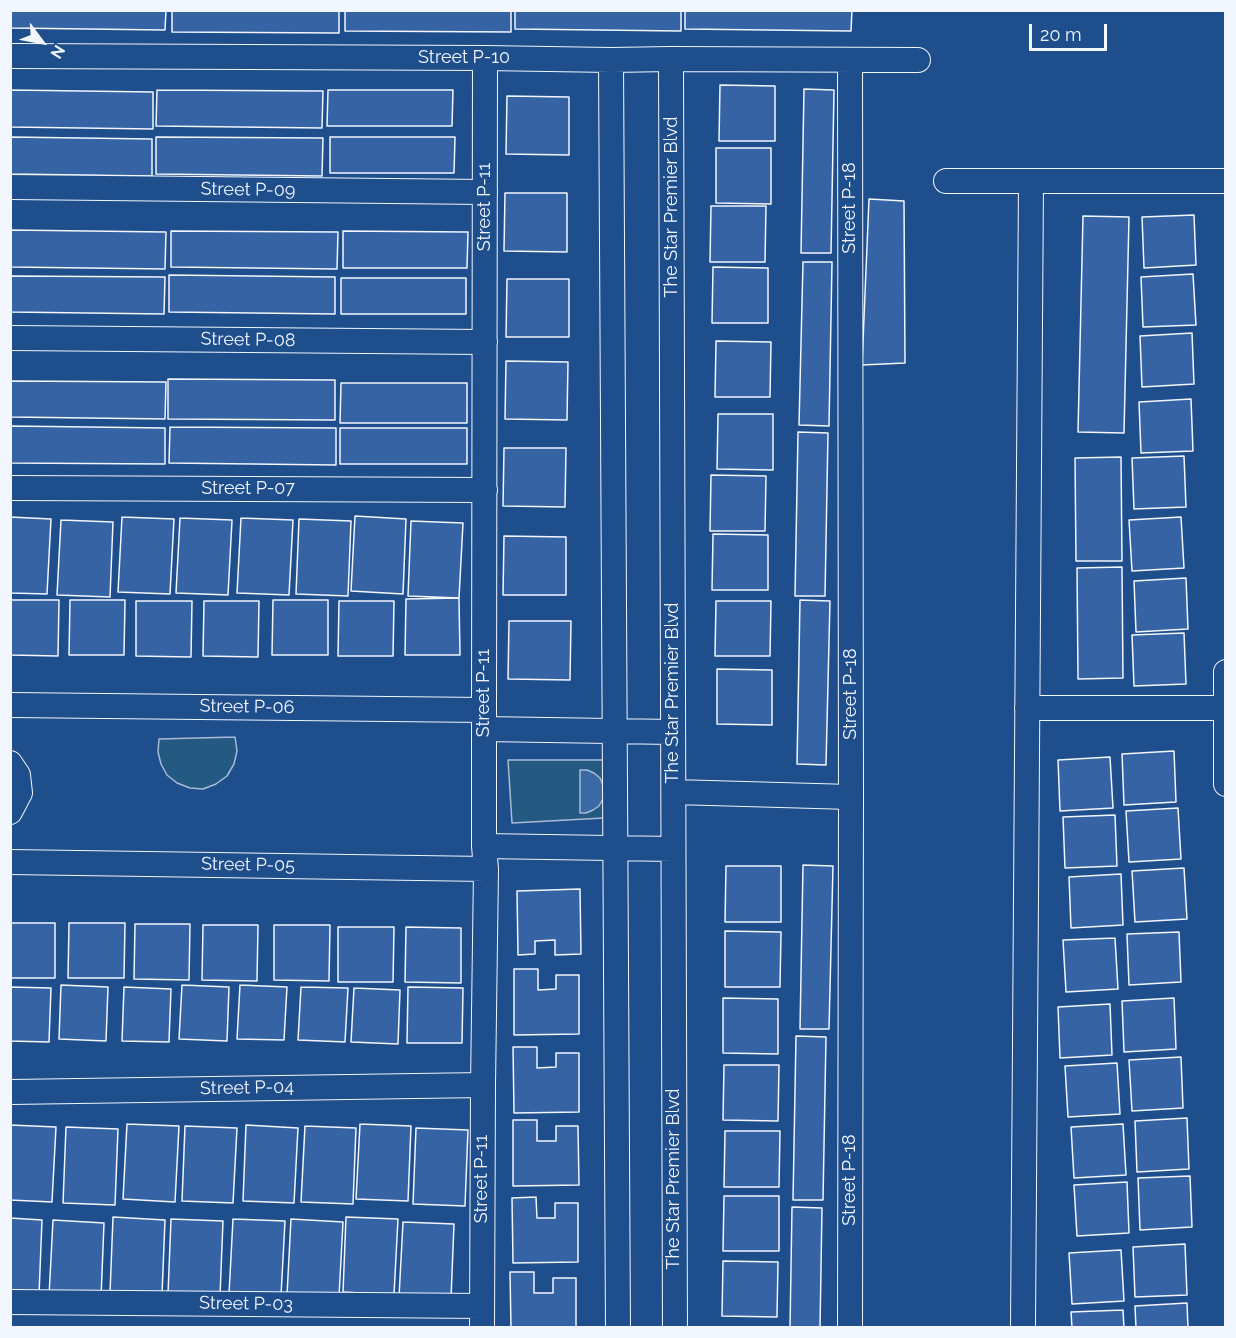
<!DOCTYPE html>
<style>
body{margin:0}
#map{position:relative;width:1236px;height:1338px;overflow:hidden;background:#1f4e8c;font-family:Raleway,sans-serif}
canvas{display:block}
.frame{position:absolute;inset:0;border:12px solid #f2f6ff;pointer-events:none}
.north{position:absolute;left:12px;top:12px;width:60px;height:60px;-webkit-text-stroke:4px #1f4e8c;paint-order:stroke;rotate:122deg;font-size:16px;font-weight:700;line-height:24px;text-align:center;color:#f2f6ff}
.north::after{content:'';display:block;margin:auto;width:21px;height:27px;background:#f2f6ff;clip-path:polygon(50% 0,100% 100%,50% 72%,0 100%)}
.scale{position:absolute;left:1029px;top:24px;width:78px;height:27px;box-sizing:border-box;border:3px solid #f2f6ff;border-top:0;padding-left:8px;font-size:18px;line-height:21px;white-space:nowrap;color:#f2f6ff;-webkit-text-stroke:4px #1f4e8c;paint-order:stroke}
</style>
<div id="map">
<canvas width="1236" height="1338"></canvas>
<div class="frame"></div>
<div class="north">N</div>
<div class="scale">20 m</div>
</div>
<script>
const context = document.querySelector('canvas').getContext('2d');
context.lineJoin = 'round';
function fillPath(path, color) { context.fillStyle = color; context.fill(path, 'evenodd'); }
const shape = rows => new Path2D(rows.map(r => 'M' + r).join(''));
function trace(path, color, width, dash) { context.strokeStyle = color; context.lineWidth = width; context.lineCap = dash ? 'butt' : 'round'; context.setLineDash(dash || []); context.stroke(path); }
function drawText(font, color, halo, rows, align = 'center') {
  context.font = font + ' Raleway,sans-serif'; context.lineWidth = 4.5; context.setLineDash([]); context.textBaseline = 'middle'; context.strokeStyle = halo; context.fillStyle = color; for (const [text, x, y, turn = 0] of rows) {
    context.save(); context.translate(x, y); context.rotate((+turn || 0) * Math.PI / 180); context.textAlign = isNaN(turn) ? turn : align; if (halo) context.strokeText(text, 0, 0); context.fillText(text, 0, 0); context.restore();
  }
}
const green = shape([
 [235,737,237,751,234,764,227,776,216,784,203,789,190,788,177,783,167,775,161,764,158,752,159,739,235,737],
 [508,760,605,760,604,818,512,823,508,760]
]);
fillPath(green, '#245a82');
trace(green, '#a8bbd7', 1.5);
const water = shape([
 [580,770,587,770,594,773,600,778,603,785,605,792,603,799,599,806,593,810,586,813,580,813,580,770]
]);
fillPath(water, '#3b69a3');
trace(water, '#a8bbd7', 1.5);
const building = shape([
 [10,10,166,10,165,30,10,28,10,10],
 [172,10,339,10,339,33,172,32,172,10],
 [345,10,511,10,511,32,345,31,345,10],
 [515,10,681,10,681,31,515,29,515,10],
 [685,10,852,10,851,31,685,29,685,10],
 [720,85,775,86,775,141,719,141,720,85],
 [804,89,834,90,831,253,801,253,804,89],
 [10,90,153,92,153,129,10,127,10,90],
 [157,90,323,91,322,128,156,126,157,90],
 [328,90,453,90,452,126,327,126,328,90],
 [507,96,569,97,569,155,506,154,507,96],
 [10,137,152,139,152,176,10,174,10,137],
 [156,137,323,138,322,176,156,174,156,137],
 [330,137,455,137,454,173,330,173,330,137],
 [716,148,771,148,771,204,716,203,716,148],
 [505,193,567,193,567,252,504,251,505,193],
 [869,199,904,201,905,363,862,365,869,199],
 [711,206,766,206,765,262,710,262,711,206],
 [1194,215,1196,265,1144,268,1142,217,1194,215],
 [1083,216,1129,217,1124,433,1078,432,1083,216],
 [10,230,166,232,165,269,10,267,10,230],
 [171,231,338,232,337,269,171,267,171,231],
 [343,231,468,232,467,268,343,268,343,231],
 [803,262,832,262,829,426,799,425,803,262],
 [713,267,768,268,768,323,712,323,713,267],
 [1193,274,1196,325,1143,327,1141,277,1193,274],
 [169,275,335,277,335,314,169,312,169,275],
 [10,276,165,277,164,314,10,312,10,276],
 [341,278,466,278,466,314,341,314,341,278],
 [507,279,569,279,569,337,506,337,507,279],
 [1192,333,1194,384,1142,387,1140,336,1192,333],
 [716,341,771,342,770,397,715,397,716,341],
 [506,361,568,362,567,420,505,419,506,361],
 [168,379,335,380,335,420,168,419,168,379],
 [10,381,166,382,165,419,10,417,10,381],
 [341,383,467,383,467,423,340,423,341,383],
 [1191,399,1193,451,1141,453,1139,402,1191,399],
 [718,414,773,414,773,470,717,469,718,414],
 [10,426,165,428,165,464,10,463,10,426],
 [170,427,336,428,336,465,169,463,170,427],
 [340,428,467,428,467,464,340,464,340,428],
 [798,432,828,433,825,596,795,596,798,432],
 [504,448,566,448,565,507,503,506,504,448],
 [1184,456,1186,507,1134,509,1132,458,1184,456],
 [1121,457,1122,561,1076,561,1075,458,1121,457],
 [711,475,766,476,765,531,710,531,711,475],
 [355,516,406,519,403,594,351,591,355,516],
 [10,517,51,519,47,594,10,593,10,517],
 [122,517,174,519,170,594,118,592,122,517],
 [1181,517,1184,568,1132,571,1129,520,1181,517],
 [180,518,232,520,228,595,176,593,180,518],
 [241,518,293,520,289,595,237,593,241,518],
 [299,519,351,521,348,596,296,594,299,519],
 [61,520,113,522,110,597,57,595,61,520],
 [411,521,463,523,459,598,408,596,411,521],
 [713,534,768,535,768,590,712,590,713,534],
 [504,536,566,537,566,595,503,595,504,536],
 [1122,567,1123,678,1078,679,1077,568,1122,567],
 [1186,578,1188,629,1136,632,1134,581,1186,578],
 [459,598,460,655,405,655,406,599,459,598],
 [10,600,59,600,58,656,10,655,10,600],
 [70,600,125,600,124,655,69,655,70,600],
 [273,600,328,600,328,655,272,655,273,600],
 [800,600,830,601,826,765,797,764,800,600],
 [136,601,192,601,191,657,136,656,136,601],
 [204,601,259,601,258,657,203,656,204,601],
 [339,601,394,601,393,656,338,656,339,601],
 [716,601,771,601,770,656,715,656,716,601],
 [509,621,571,621,570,680,508,679,509,621],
 [1184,633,1186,684,1134,686,1132,635,1184,633],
 [717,669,772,670,772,725,717,724,717,669],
 [1174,751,1176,802,1124,805,1122,754,1174,751],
 [1110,757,1113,808,1060,811,1058,760,1110,757],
 [1178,808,1181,859,1129,862,1126,811,1178,808],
 [1115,815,1117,866,1065,868,1063,817,1115,815],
 [803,865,833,866,829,1029,800,1029,803,865],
 [726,866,781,866,781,922,725,922,726,866],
 [1184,868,1187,919,1135,922,1132,871,1184,868],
 [1121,874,1123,925,1071,928,1069,877,1121,874],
 [580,889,581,954,555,955,555,940,535,941,535,954,518,955,517,891,580,889],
 [10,923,55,923,55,978,10,978,10,923],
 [69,923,125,923,124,978,68,978,69,923],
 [135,924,190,924,189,980,134,979,135,924],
 [203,925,258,925,257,981,202,980,203,925],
 [274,925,330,925,329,981,274,980,274,925],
 [338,927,394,927,393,982,338,982,338,927],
 [406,927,461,928,461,983,405,982,406,927],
 [725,931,781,932,780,987,725,987,725,931],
 [1179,932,1181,982,1129,985,1127,934,1179,932],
 [1115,938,1118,989,1066,992,1063,940,1115,938],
 [514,969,538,969,538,990,556,989,556,975,579,975,579,1034,514,1035,514,969],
 [61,985,108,987,106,1041,59,1039,61,985],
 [182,985,229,987,227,1041,179,1039,182,985],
 [240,985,287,987,284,1040,237,1039,240,985],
 [10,987,51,988,49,1042,10,1041,10,987],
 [124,987,171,989,169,1042,122,1041,124,987],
 [301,987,348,988,345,1042,298,1040,301,987],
 [408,987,463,988,462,1043,407,1043,408,987],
 [354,988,400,990,398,1044,351,1042,354,988],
 [723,998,778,999,778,1054,723,1053,723,998],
 [1174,998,1176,1049,1124,1052,1122,1001,1174,998],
 [1110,1004,1112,1055,1060,1058,1058,1007,1110,1004],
 [796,1036,826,1037,823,1200,793,1200,796,1036],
 [513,1047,537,1047,537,1068,556,1067,556,1053,579,1053,579,1112,514,1113,513,1047],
 [1181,1057,1183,1108,1132,1111,1129,1060,1181,1057],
 [1117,1063,1120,1114,1068,1117,1065,1066,1117,1063],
 [724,1065,779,1065,778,1121,723,1120,724,1065],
 [1187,1118,1189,1169,1137,1172,1135,1121,1187,1118],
 [513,1120,537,1120,537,1141,556,1141,556,1126,578,1126,579,1185,513,1186,513,1120],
 [127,1124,179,1126,175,1202,123,1199,127,1124],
 [360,1124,411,1126,408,1201,356,1199,360,1124],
 [1123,1124,1126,1175,1074,1178,1071,1127,1123,1124],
 [10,1125,56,1127,52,1202,10,1200,10,1125],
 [246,1125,298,1128,294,1203,243,1201,246,1125],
 [185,1126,237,1128,233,1203,182,1201,185,1126],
 [305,1126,356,1128,353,1204,301,1202,305,1126],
 [66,1127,118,1129,115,1205,63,1203,66,1127],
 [416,1128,468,1130,465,1206,413,1204,416,1128],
 [725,1131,780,1131,779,1187,724,1187,725,1131],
 [1190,1176,1192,1227,1140,1230,1138,1178,1190,1176],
 [1127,1182,1129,1233,1077,1236,1074,1185,1127,1182],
 [724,1196,779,1196,779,1251,723,1251,724,1196],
 [536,1197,537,1218,555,1218,555,1203,578,1203,578,1262,513,1263,512,1198,536,1197],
 [792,1207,822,1208,820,1328,790,1328,792,1207],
 [113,1217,165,1220,162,1295,110,1293,113,1217],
 [346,1217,398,1219,394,1295,343,1292,346,1217],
 [10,1218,42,1220,39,1295,10,1294,10,1218],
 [171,1219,223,1221,220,1296,168,1294,171,1219],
 [233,1219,285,1221,281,1296,229,1294,233,1219],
 [291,1219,343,1222,339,1297,287,1295,291,1219],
 [53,1220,104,1223,101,1298,49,1296,53,1220],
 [403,1222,454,1224,451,1299,399,1297,403,1222],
 [1185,1244,1187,1295,1135,1297,1133,1247,1185,1244],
 [1121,1250,1124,1301,1072,1304,1069,1253,1121,1250],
 [723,1261,778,1262,777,1317,722,1316,723,1261],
 [510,1272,534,1272,534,1293,553,1293,553,1278,576,1278,576,1328,511,1328,510,1272],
 [1187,1303,1188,1328,1136,1328,1135,1306,1187,1303],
 [1123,1310,1124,1328,1072,1328,1071,1312,1123,1310]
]);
fillPath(building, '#3563a3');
trace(building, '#f2f6ff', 1.5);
const minor = shape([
 [10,56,485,58,611,60,671,59,918,60],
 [671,59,675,1328],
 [611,60,618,1328],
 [850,60,851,797,850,1328],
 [946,181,1226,181],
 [10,187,485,192],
 [10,338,485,342],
 [10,488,485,490],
 [1226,672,1226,784],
 [10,705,484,710],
 [1027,708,1226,708],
 [484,729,673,732],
 [10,763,18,775,20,793,10,812],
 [674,792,851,797],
 [484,846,673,849],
 [10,862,486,869],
 [10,1092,483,1085],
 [10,1302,482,1306],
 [482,1328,483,1085,486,869,484,846,484,710,485,58],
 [1023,1328,1031,181]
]);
trace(minor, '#f2f6ff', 26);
trace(minor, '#1f4e8c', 24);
drawText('18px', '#f2f6ff', '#1f4e8c', [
 ["Street P-10",464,58],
 ["Street P-09",248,190,1],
 ["Street P-11",485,207,-90],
 ["The Star Premier Blvd",672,207,-90],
 ["Street P-18",850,208,-90],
 ["Street P-08",248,340,1],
 ["Street P-07",248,489],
 ["Street P-11",484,693,-90],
 ["The Star Premier Blvd",673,693,-90],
 ["Street P-18",851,694,-90],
 ["Street P-06",247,707,1],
 ["Street P-05",248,865,1],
 ["Street P-04",247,1088,-1],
 ["Street P-11",482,1179,-90],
 ["The Star Premier Blvd",674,1179,-90],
 ["Street P-18",850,1180,-90],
 ["Street P-03",246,1304,1]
]);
</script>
